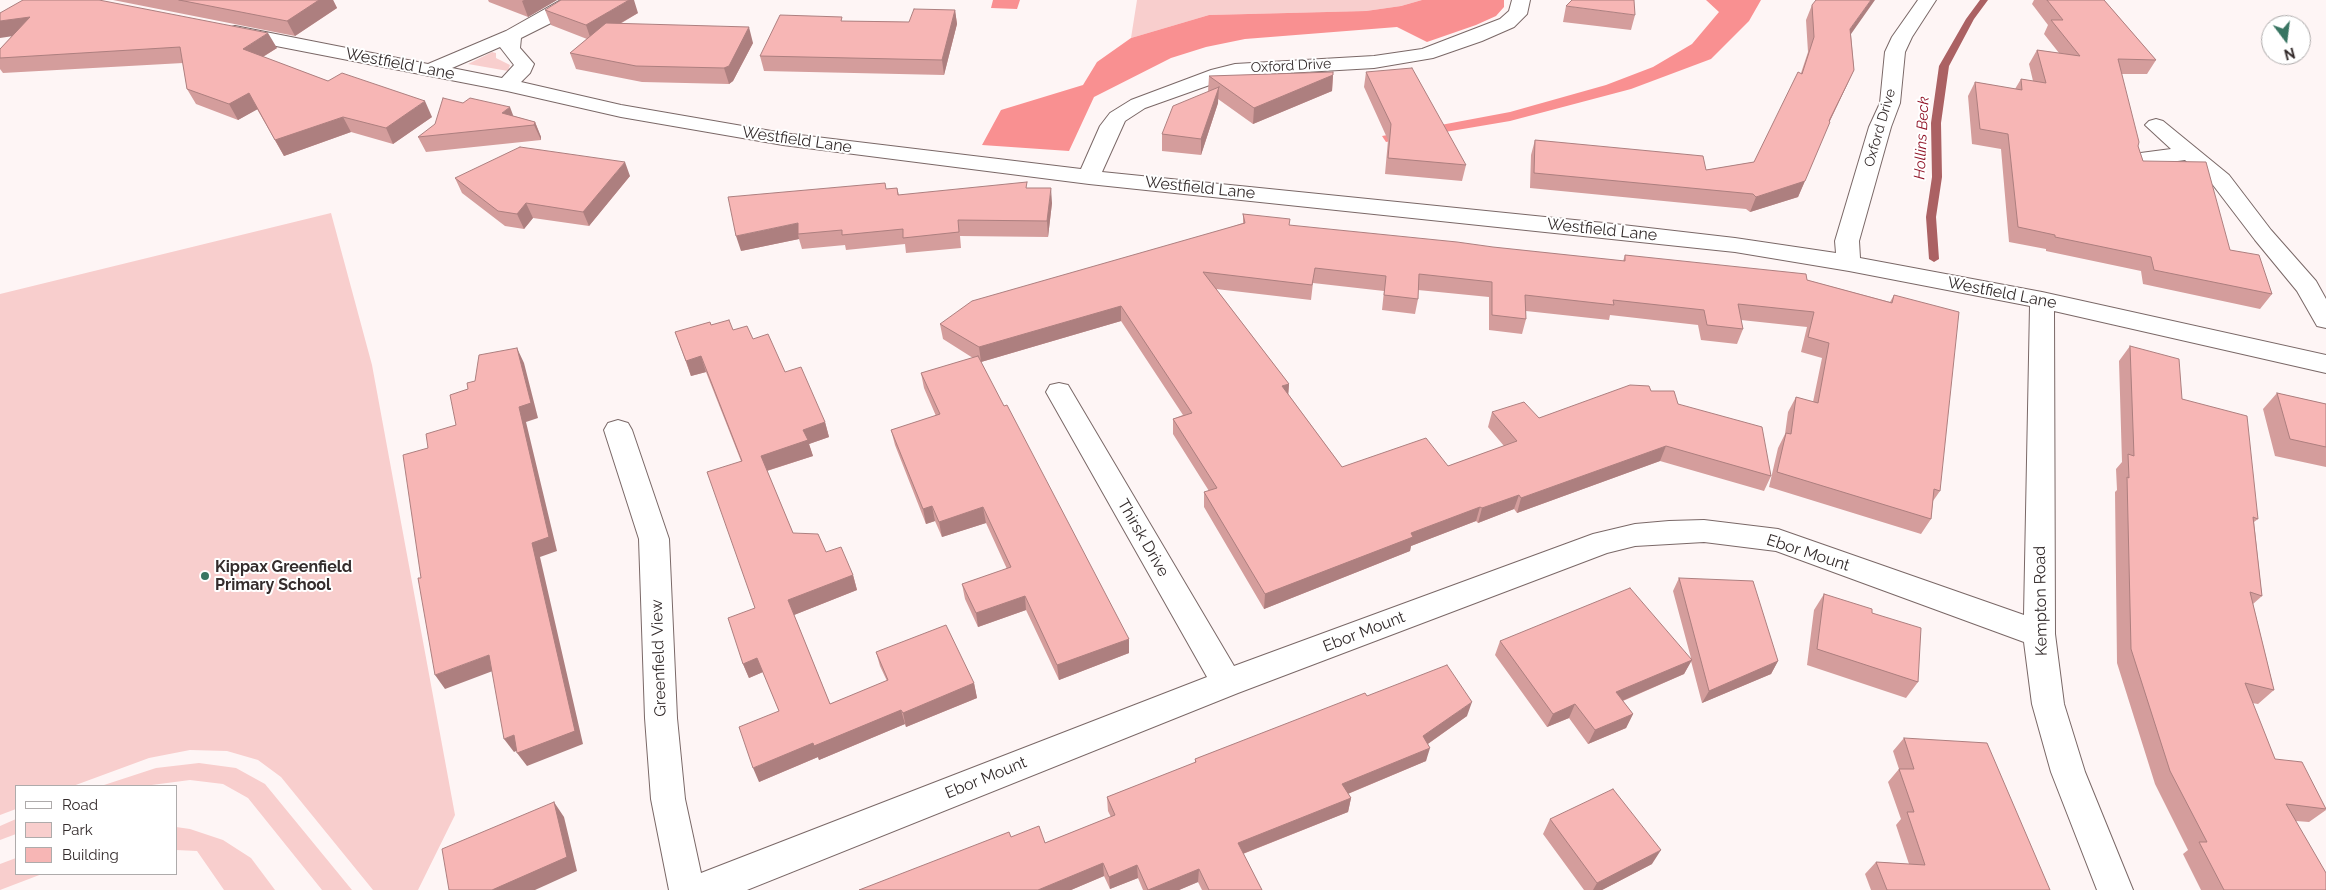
<!DOCTYPE html>
<style>
body{margin:0}
#map{position:relative;width:2326px;height:890px;overflow:hidden;background:#fef5f5;font-family:Raleway,sans-serif}
canvas{display:block}
.legend{position:absolute;left:15px;top:785px;width:162px;height:90px;box-sizing:border-box;background:#fff;border:1px solid #aeabab;margin:0;padding:6px 9px;list-style:none;font-size:15px;color:#342c2c}
.legend li{display:flex;align-items:center;gap:10px;height:25px}
.legend b{width:25px;border:1px solid #aeabab}
.north{position:absolute;left:2261px;top:15px;width:50px;height:50px;box-sizing:border-box;background:#fff;border:1px solid #aeabab;border-radius:50%;rotate:165deg;font-size:14px;font-weight:700;line-height:20px;text-align:center;color:#342c2c}
.north::after{content:'';display:block;margin:auto;width:18px;height:22px;background:#387562;clip-path:polygon(50% 0,100% 100%,50% 72%,0 100%)}
</style>
<div id="map">
<canvas width="2326" height="890"></canvas>
<ul class="legend">
<li><b style="height:6px;background:#fff"></b>Road</li>
<li><b style="height:14px;background:#f8cecd"></b>Park</li>
<li><b style="height:14px;background:#f7b6b5"></b>Building</li>
</ul>
<div class="north">N</div>
</div>
<script>
const context = document.querySelector('canvas').getContext('2d');
context.lineJoin = 'round';
function fillPath(path, color) { context.fillStyle = color; context.fill(path, 'evenodd'); }
const shape = rows => new Path2D(rows.map(r => 'M' + r).join(''));
function trace(path, color, width, dash) { context.strokeStyle = color; context.lineWidth = width; context.lineCap = dash ? 'butt' : 'round'; context.setLineDash(dash || []); context.stroke(path); }
function drawText(font, color, halo, rows, align = 'center') {
  context.font = font + ' Raleway,sans-serif'; context.lineWidth = 4; context.setLineDash([]); context.textBaseline = 'middle'; context.strokeStyle = halo; context.fillStyle = color; for (const [text, x, y, turn = 0] of rows) {
    context.save(); context.translate(x, y); context.rotate((+turn || 0) * Math.PI / 180); context.textAlign = isNaN(turn) ? turn : align; if (halo) context.strokeText(text, 0, 0); context.fillText(text, 0, 0); context.restore();
  }
}
fillPath(shape([
 [1137,0,1422,0,1401,6,1366,11,1209,15,1131,38],
 [492,52,496,53,496,58,510,65,508,71,468,64],
 [331,213,372,365,455,815,418,890,373,890,281,777,258,760,227,751,190,750,149,758,73,786,16,786,16,809,0,815,0,294],
 [199,763,236,768,265,784,352,890,322,890,248,798,223,784,190,780,144,786,101,786,156,768],
 [16,819,16,834,0,840,0,826],
 [176,827,190,829,223,840,251,858,275,890,224,890,197,851,176,850],
 [16,858,16,874,42,874,0,890,0,864]
]), '#f8cecd');
fillPath(shape([
 [993,0,1020,0,1017,9,991,8],
 [1422,0,1504,0,1504,7,1496,16,1476,25,1427,42,1397,27,1245,39,1206,47,1171,58,1094,97,1069,151,982,145,1001,110,1083,85,1097,62,1131,38,1209,15,1366,11,1401,6],
 [1706,0,1761,0,1749,21,1711,59,1631,89,1510,121,1386,142,1382,136,1510,112,1606,85,1653,67,1692,44,1719,12]
]), '#f99091');
fillPath(shape([
 [1980,0,1988,0,1974,19,1949,66,1941,123,1942,177,1936,217,1939,259,1934,262,1929,259,1926,217,1932,177,1931,123,1939,66,1966,19,1980,0]
]), '#ab6163');
const minor = shape([
 [561,0,583,0,581,4,551,23,521,38,520,48,534,64,530,73,521,82,621,105,783,133,1081,169,1100,126,1110,113,1131,100,1211,70,1235,64,1374,56,1422,49,1500,19,1509,11,1512,0,1530,0,1527,14,1514,27,1482,41,1433,58,1374,68,1235,76,1145,108,1125,121,1102,172,1614,224,1735,238,1836,253,1835,241,1869,127,1880,103,1885,52,1892,37,1918,0,1936,0,1912,37,1905,52,1900,103,1891,127,1859,241,1860,258,2042,292,2326,355,2326,373,2054,311,2055,634,2064,704,2085,772,2133,890,2097,890,2051,772,2032,704,2024,642,1776,551,1704,542,1635,546,1607,553,1238,693,747,890,669,890,651,799,645,718,639,539,604,430,608,423,618,420,628,423,632,430,669,539,677,718,685,799,701,873,1207,677,1046,392,1050,385,1059,383,1068,385,1234,666,1593,534,1635,524,1669,521,1704,520,1778,529,2024,615,2030,306,1849,271,1735,252,1089,184,783,145,621,117,507,91,235,38,228,36,225,32,228,28,235,26,428,64,506,31,561,0],
 [500,47,514,65,502,78,452,68,500,47],
 [2156,119,2163,121,2229,175,2271,230,2316,281,2326,299,2326,328,2317,326,2297,291,2255,240,2213,185,2185,160,2141,166,2133,164,2130,159,2133,154,2171,149,2145,125,2149,121,2156,119]
]);
trace(minor, '#7a6867', 2);
fillPath(minor, '#fff');
fillPath(shape([
 [113,0,333,0,337,8,295,36],
 [488,0,557,0,528,17,489,2],
 [2034,0,2104,0,2156,60,2147,74,2121,74,2138,146,2143,161,2272,294,2260,309,2143,284,2141,271,2046,251,2046,249,2009,242,2001,149,1972,144,1968,96,1975,82,2015,89,2021,79,2033,81,2029,64,2037,50,2059,53,2044,34,2048,25,2032,4],
 [1812,5,1851,35,1854,70,1830,121,1798,197,1750,212,1746,209,1530,188,1531,155,1535,140,1706,170,1754,162,1801,73,1808,52,1806,20],
 [1566,6,1635,15,1631,30,1563,22],
 [545,10,638,13,620,24,753,43,733,81,729,84,642,82,576,69,570,53,587,39,551,25],
 [955,10,957,24,944,75,764,71,760,56,843,21,909,22],
 [0,13,277,48,263,57,328,81,432,117,393,144,351,132,284,156,257,109,238,120,196,104,187,89,183,63,3,73,0,69,0,49,12,36],
 [1366,72,1466,165,1462,181,1385,174,1388,140,1364,87],
 [1333,75,1332,91,1253,124,1218,99,1218,103,1201,155,1162,151,1162,134,1208,92,1209,76],
 [514,116,535,122,541,137,541,140,426,152,418,137],
 [630,176,589,226,533,218,524,229,505,226,462,193,455,178],
 [897,188,899,195,1028,188,1052,203,1048,237,960,236,961,248,906,253,905,244,846,250,845,245,802,249,799,239,741,251,886,189],
 [1243,214,1290,226,1623,261,1625,255,1807,280,1890,302,1894,295,1940,491,1933,501,1931,519,1921,534,1769,487,1778,448,1785,434,1788,412,1796,397,1813,402,1822,358,1801,352,1807,327,1741,320,1743,329,1737,344,1701,340,1698,325,1610,315,1609,320,1526,311,1526,319,1522,334,1489,330,1489,297,1418,290,1418,299,1415,314,1382,310,1384,291,1313,283,1311,300,1216,289,1289,384,1288,394,1342,467,1448,466,1504,446,1488,427,1492,412,1539,418,1651,391,1678,404,1771,476,1764,491,1660,461,1517,513,1514,509,1478,523,1476,521,1411,546,1410,551,1264,609,1204,507,1204,492,1209,491,1173,434,1173,419,1183,415,1121,321,981,362,1129,653,1059,680,1026,610,978,627,965,599,962,584,1007,569,986,523,942,537,935,521,926,524,895,445,891,430,936,416,924,388,921,373,973,358,943,339,940,324,1243,223],
 [711,325,733,330,753,339,785,372,825,422,829,437,809,444,813,456,767,471,793,533,826,552,853,575,857,590,794,615,830,704,887,681,880,666,876,652,974,683,977,698,906,727,905,724,819,760,818,757,759,782,779,711,763,672,749,678,743,664,755,608,741,461,706,372,691,376,675,332],
 [2130,346,2182,399,2258,519,2254,522,2262,596,2253,604,2274,690,2258,704,2252,703,2275,759,2326,810,2309,822,2296,821,2326,890,2201,890,2183,854,2188,850,2155,784,2117,663,2115,492,2117,490,2116,469,2122,462,2119,361],
 [2277,393,2326,404,2326,467,2275,456,2263,409],
 [1679,578,1778,661,1771,674,1702,703,1691,661,1684,674,1623,701,1633,714,1626,728,1588,744,1569,718,1547,727,1495,655,1500,641,1691,658,1673,591],
 [1824,594,1918,682,1906,698,1807,665,1814,610],
 [1367,696,1467,716,1428,744,1426,761,1348,794,1351,798,1348,812,1243,854,1262,890,1202,890,1198,882,1179,890,1143,890,1138,878,1110,889,1104,876,1071,890,859,890,1011,837,1045,843,1111,817,1108,811,1107,797,1195,763,1195,759],
 [1904,738,2050,890,1871,890,1865,874,1876,862,1909,864,1896,825,1901,819,1888,782,1899,769,1893,751],
 [1550,819,1652,864,1602,890,1584,890,1543,834]
]), '#d49d9c');
fillPath(shape([
 [319,0,333,0,337,8,295,36,287,21],
 [524,0,557,0,528,17,522,1],
 [629,0,634,0,638,13,591,40,586,25],
 [1871,0,1875,0,1844,44,1850,29],
 [955,10,957,24,944,75,942,60],
 [30,17,40,32,0,38,0,21],
 [749,27,753,43,733,81,729,84,724,68],
 [268,33,277,48,251,64,243,49],
 [1854,70,1847,85,1822,137,1829,121],
 [1333,75,1332,91,1253,124,1254,108],
 [1219,87,1218,103,1201,155,1201,139],
 [249,93,258,109,238,120,229,104],
 [425,101,432,117,393,144,386,128],
 [510,107,516,123,502,113],
 [343,117,351,132,284,156,275,140],
 [535,122,541,137,541,140,534,125],
 [625,162,630,176,589,226,583,212],
 [1805,181,1798,197,1750,212,1756,197],
 [1051,188,1052,203,1048,237,1047,221],
 [526,203,533,218,524,229,517,214],
 [798,223,798,234,799,239,741,251,736,236],
 [1121,306,1121,321,981,362,979,347],
 [517,348,524,363,538,418,526,422,557,551,540,557,583,744,527,766,517,753,532,543,519,407],
 [701,356,706,372,691,376,686,361],
 [1289,384,1288,399,1282,386],
 [825,422,829,437,809,444,813,456,766,471,761,456,803,430],
 [1666,446,1660,461,1517,513,1521,498],
 [1519,495,1514,509,1478,523,1482,508],
 [932,506,935,521,926,524,923,509],
 [983,507,986,523,942,537,939,522],
 [1480,507,1476,521,1411,546,1410,551,1264,609,1265,594,1411,533],
 [853,575,857,590,794,615,788,600],
 [1025,596,1026,610,978,627,976,613],
 [1129,639,1129,653,1059,680,1057,665],
 [489,655,498,669,445,689,435,675],
 [757,658,763,672,749,678,743,664],
 [1692,660,1684,674,1610,706,1616,692],
 [1778,661,1771,674,1702,703,1709,691],
 [974,683,977,698,906,727,903,713],
 [1472,702,1467,716,1419,750,1423,736],
 [1575,704,1569,718,1547,727,1553,714],
 [901,710,905,724,819,760,818,757,759,782,753,768,813,743],
 [1633,714,1626,728,1588,744,1595,730],
 [514,735,523,748,514,752,504,739],
 [1430,748,1426,761,1340,797,1342,784],
 [1351,798,1348,812,1237,856,1238,843],
 [554,802,564,817,577,871,535,890,492,890],
 [1661,850,1652,864,1602,890,1593,890,1597,883],
 [1103,863,1104,876,1071,890,1038,890],
 [1137,865,1138,878,1110,889,1109,877],
 [1199,869,1198,882,1179,890,1148,890]
]), '#ad7f7f');
const building = shape([
 [23,0,99,0,268,33,243,49,328,81,342,73,425,101,386,128,343,117,275,140,249,93,229,104,187,89,180,47,0,58,0,49,30,17,0,21,0,13,23,0],
 [179,0,319,0,287,21,179,0],
 [561,0,629,0,586,25,545,10,561,0],
 [1572,0,1634,0,1635,15,1566,6,1572,0],
 [1816,0,1871,0,1850,29,1854,70,1829,121,1830,122,1805,181,1756,197,1753,194,1534,173,1535,140,1703,156,1706,170,1754,162,1798,72,1802,74,1814,37,1812,5,1816,0],
 [2047,0,2104,0,2156,60,2118,59,2139,142,2138,146,2143,161,2206,162,2230,250,2259,255,2272,294,2154,270,2151,257,2055,237,2055,235,2018,227,2008,134,1980,129,1975,82,2022,90,2021,79,2046,83,2037,50,2080,56,2051,20,2063,20,2047,0],
 [914,9,955,10,942,60,760,56,780,15,842,17,841,21,909,22,914,9],
 [606,23,749,27,729,66,724,68,636,66,570,53,606,23],
 [1412,68,1466,165,1388,158,1391,124,1366,72,1412,68],
 [1333,72,1333,75,1254,108,1209,76,1333,72],
 [1219,87,1201,139,1162,134,1173,106,1219,87],
 [443,98,463,103,470,98,510,107,502,113,535,122,534,125,418,137,435,124,443,98],
 [520,147,625,162,583,212,526,203,517,214,498,211,455,178,520,147],
 [1027,182,1026,188,1051,188,1047,221,958,220,959,232,903,238,903,229,842,235,842,230,798,234,798,223,736,236,728,197,885,183,886,189,897,188,898,195,1027,182],
 [1243,214,1290,219,1289,225,1457,242,1493,247,1625,261,1625,255,1806,274,1807,280,1892,303,1894,295,1959,312,1940,491,1934,489,1931,519,1777,472,1786,433,1791,434,1796,397,1818,403,1829,343,1808,337,1814,312,1738,304,1743,329,1707,325,1704,310,1613,300,1614,305,1525,295,1526,319,1492,315,1492,282,1419,274,1418,299,1384,295,1386,276,1315,268,1312,285,1203,272,1289,384,1282,386,1342,467,1426,438,1448,466,1517,441,1492,412,1524,402,1539,418,1630,385,1649,386,1651,391,1674,391,1678,404,1762,427,1771,476,1666,446,1521,498,1519,495,1482,508,1480,507,1411,533,1413,537,1265,594,1204,492,1217,488,1173,419,1192,413,1121,306,979,347,940,324,972,301,1245,223,1243,214],
 [729,320,733,330,747,326,753,339,768,334,785,372,801,367,825,422,803,430,808,440,761,456,793,533,818,534,826,552,841,547,853,575,788,600,830,704,888,680,876,652,946,625,974,683,903,713,901,710,814,746,813,743,753,768,739,727,779,711,757,658,743,664,728,618,755,608,707,472,742,461,701,356,686,361,675,332,710,322,711,325,729,320],
 [2130,346,2179,359,2182,399,2247,416,2258,519,2253,517,2262,596,2250,592,2274,690,2245,683,2275,759,2302,762,2326,809,2286,804,2326,873,2326,890,2224,890,2199,842,2207,842,2170,771,2131,649,2127,477,2129,478,2128,454,2134,456,2130,346],
 [517,348,531,403,519,407,549,537,532,543,575,731,517,753,514,735,504,739,489,655,435,675,418,578,421,578,403,455,428,448,426,434,456,425,450,395,468,389,467,383,475,381,479,355,517,348],
 [978,356,1004,406,1007,405,1129,639,1057,665,1025,596,976,613,962,584,1011,567,983,507,939,522,932,506,923,509,891,430,940,414,921,373,978,356],
 [2277,393,2326,404,2326,447,2290,439,2277,393],
 [1679,578,1753,581,1778,661,1709,691,1679,578],
 [1630,588,1692,660,1616,692,1633,714,1595,730,1575,704,1553,714,1500,641,1630,588],
 [1824,594,1872,609,1872,613,1921,628,1918,682,1817,649,1824,594],
 [1447,665,1472,702,1423,736,1430,748,1342,784,1351,798,1238,843,1262,890,1209,890,1199,869,1148,890,1137,865,1109,877,1103,863,1038,890,859,890,1009,832,1011,837,1039,826,1045,843,1115,815,1107,797,1196,762,1195,759,1365,693,1367,696,1447,665],
 [1904,738,1987,743,2050,890,1887,890,1876,862,1925,865,1907,812,1914,812,1899,769,1914,769,1904,738],
 [1613,789,1661,850,1597,883,1550,819,1613,789],
 [554,802,567,857,492,890,449,890,442,849,554,802]
]);
fillPath(building, '#f7b6b5');
trace(building, '#ad7f7f', 1);
for (const [x, y, r, color] of [
 [205,576,5,"#387562"]
]) { const dot = new Path2D(); dot.arc(x, y, r, 0, 2 * Math.PI); context.fillStyle = color; context.fill(dot); trace(dot, '#fff', 2); }
drawText('14px', '#342c2c', '#fff', [
 ["Oxford Drive",1291,66,-3],
 ["Oxford Drive",1880,128,-74]
]);
drawText('italic 15px', '#911528', '#fff', [
 ["Hollins Beck",1922,138,-87]
]);
drawText('16px', '#342c2c', '#fff', [
 ["Westfield Lane",400,64,11],
 ["Westfield Lane",797,140,8],
 ["Westfield Lane",1200,188,6],
 ["Westfield Lane",1602,230,6],
 ["Westfield Lane",2002,293,11],
 ["Thirsk Drive",1143,538,60],
 ["Ebor Mount",1808,553,18],
 ["Kempton Road",2041,601,-91],
 ["Ebor Mount",1364,632,-21],
 ["Greenfield View",659,658,-92],
 ["Ebor Mount",986,778,-22]
]);
drawText('bold 16px', '#342c2c', '#fff', [
 ["Kippax Greenfield",215,567],
 ["Primary School",215,585]
], 'left');
</script>
